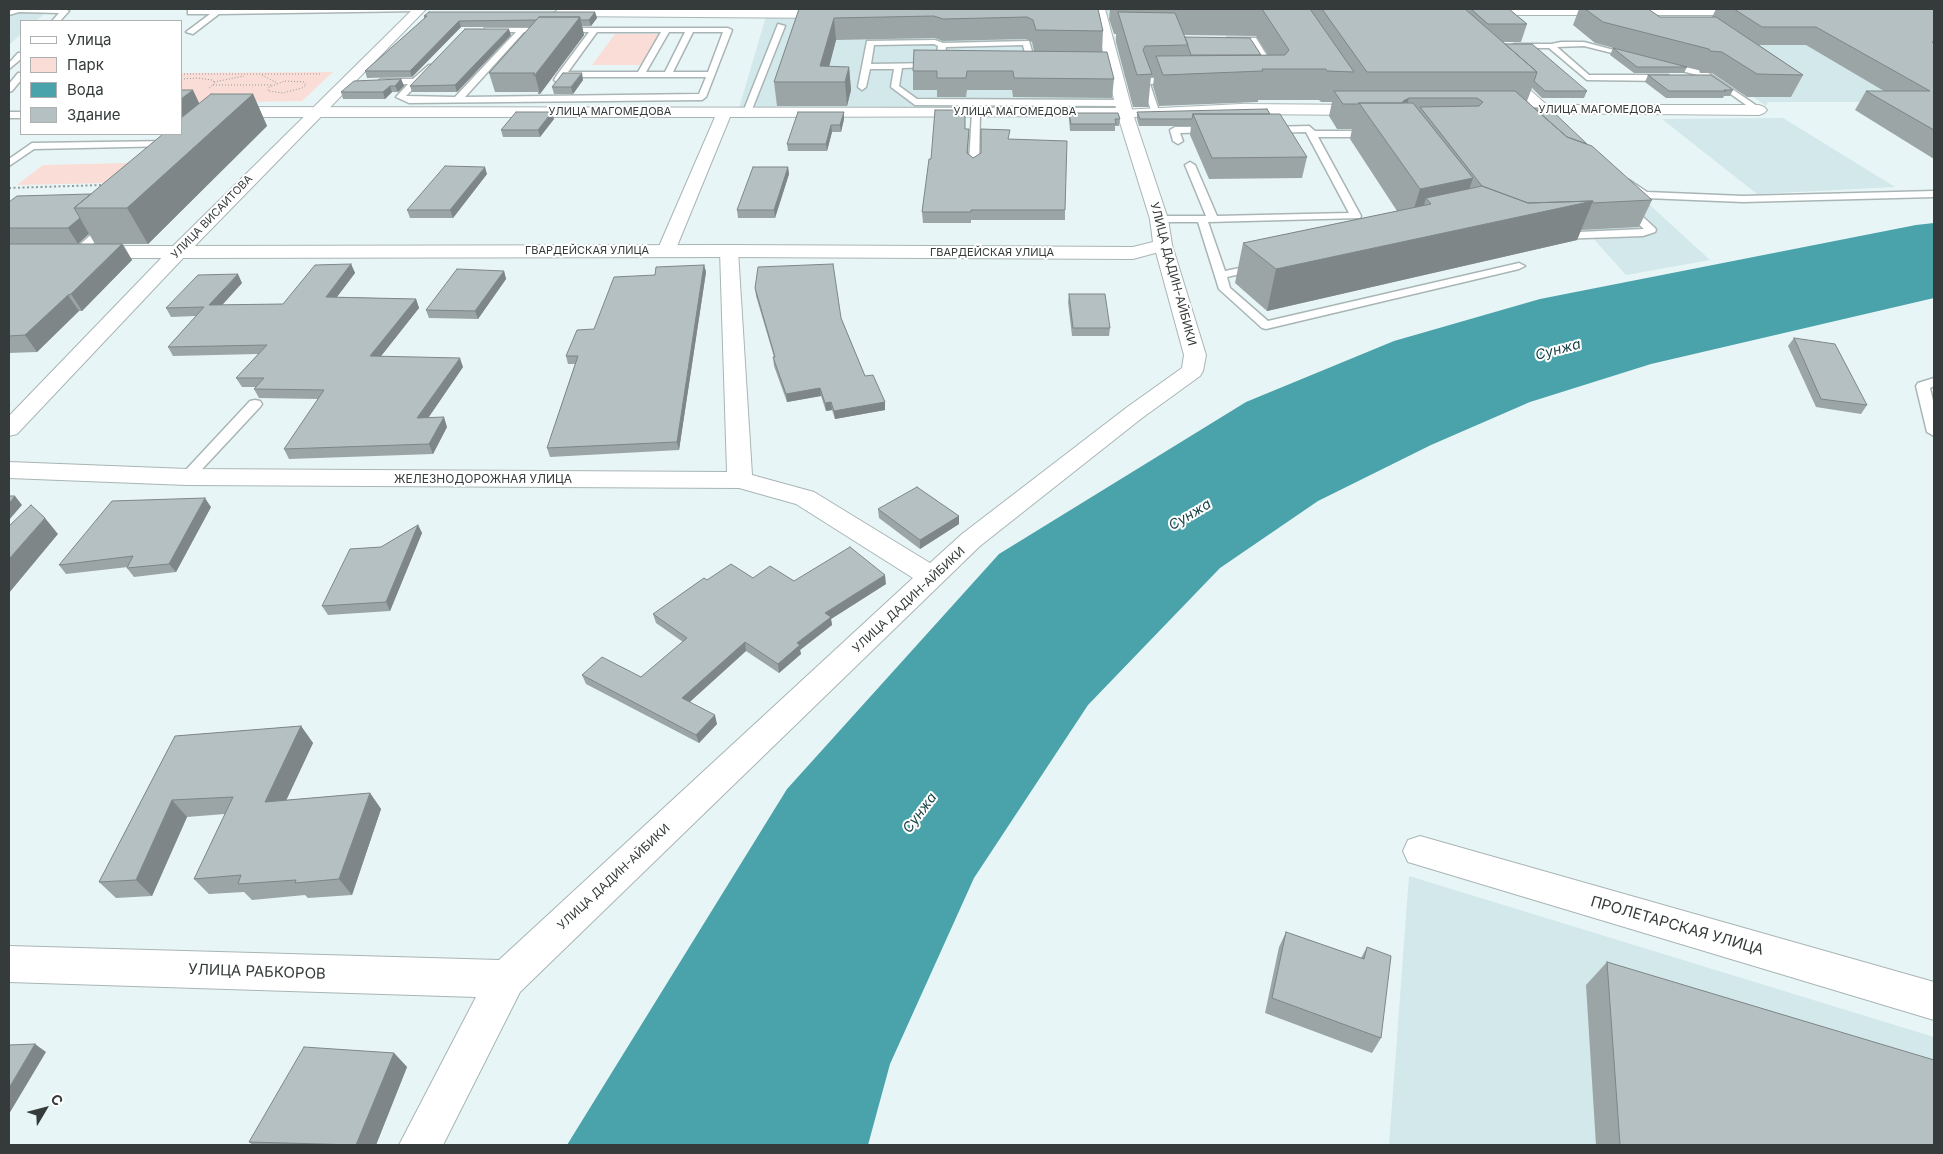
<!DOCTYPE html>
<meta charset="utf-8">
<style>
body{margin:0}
#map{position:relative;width:1943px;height:1154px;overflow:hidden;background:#e8f5f6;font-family:Inter,sans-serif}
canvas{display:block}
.frame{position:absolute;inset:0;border:10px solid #353a3a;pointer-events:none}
.legend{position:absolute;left:20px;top:20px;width:162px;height:115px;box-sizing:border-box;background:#fff;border:1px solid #aeb0b0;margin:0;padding:6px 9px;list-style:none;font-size:15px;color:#353a3a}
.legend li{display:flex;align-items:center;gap:10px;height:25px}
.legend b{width:25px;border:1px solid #aeb0b0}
.north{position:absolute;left:20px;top:1084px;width:50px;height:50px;-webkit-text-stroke:4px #fff;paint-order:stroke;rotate:53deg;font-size:14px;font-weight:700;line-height:20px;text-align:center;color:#353a3a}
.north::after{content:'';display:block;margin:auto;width:18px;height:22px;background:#353a3a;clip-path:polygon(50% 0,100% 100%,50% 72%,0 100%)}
</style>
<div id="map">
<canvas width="1943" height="1154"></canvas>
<div class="frame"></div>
<ul class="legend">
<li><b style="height:6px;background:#fff"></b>Улица</li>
<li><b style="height:14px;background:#faddd6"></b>Парк</li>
<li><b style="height:14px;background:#4aa3aa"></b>Вода</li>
<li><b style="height:14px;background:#b4c0c1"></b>Здание</li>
</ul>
<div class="north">С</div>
</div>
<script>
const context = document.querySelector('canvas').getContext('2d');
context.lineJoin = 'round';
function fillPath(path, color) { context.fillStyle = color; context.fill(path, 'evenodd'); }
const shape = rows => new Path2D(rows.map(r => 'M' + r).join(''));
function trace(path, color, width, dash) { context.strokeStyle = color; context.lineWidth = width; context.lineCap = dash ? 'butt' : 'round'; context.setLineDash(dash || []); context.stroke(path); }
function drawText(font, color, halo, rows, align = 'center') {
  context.font = font + ' Inter,sans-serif'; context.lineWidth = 4; context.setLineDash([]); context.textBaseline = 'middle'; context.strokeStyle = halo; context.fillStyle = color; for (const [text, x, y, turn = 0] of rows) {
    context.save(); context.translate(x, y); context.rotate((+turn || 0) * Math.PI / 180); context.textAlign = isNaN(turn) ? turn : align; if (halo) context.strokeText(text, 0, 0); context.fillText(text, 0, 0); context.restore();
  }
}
fillPath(shape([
 [9,9,50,9,36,21,21,21,21,34,9,45],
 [514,9,1426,9,1434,17,1106,16,1111,37,1189,38,1204,79,1123,78,1131,112,739,108,767,13],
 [1934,21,1934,102,1768,102,1766,106,1647,22],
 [1783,118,1895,187,1757,194,1662,119],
 [1487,120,1557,120,1710,260,1626,275],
 [1409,876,1934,1037,1934,1145,1389,1145]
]), '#d2e8ea');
fillPath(shape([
 [615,34,661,34,641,65,592,65],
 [333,72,302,101,181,103,181,73],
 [130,163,106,183,17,185,43,165]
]), '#faddd6');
fillPath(shape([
 [1934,223,1934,298,1651,364,1530,402,1431,445,1318,501,1220,568,1088,705,974,878,890,1064,868,1145,567,1145,787,789,999,554,1246,402,1394,341,1540,299,1916,225]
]), '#4aa3aa');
const service = shape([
 [15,9,65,9,69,11,60,21,52,21,59,13,19,12,9,15,9,11,15,9],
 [271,9,423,9,419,11,219,14,193,34,186,32,210,14,188,14,188,10,271,9],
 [778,24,785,26,751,112,750,114,744,114,743,112,778,24],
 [485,28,728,28,732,30,706,97,702,100,409,103,396,97,408,84,381,85,377,82,381,79,413,79,429,65,432,65,432,69,406,96,455,97,516,32,485,32,485,28],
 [524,32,589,32,557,75,554,80,558,83,564,77,706,77,699,94,465,97,524,32],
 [597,32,661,32,638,72,568,72,597,32],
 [669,32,685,32,665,72,646,72,669,32],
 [693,32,723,32,708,72,673,72,693,32],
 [1227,38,1256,38,1277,72,1276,74,1270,74,1251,42,1230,42,1226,40,1227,38],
 [935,40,943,43,1029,41,1036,65,1032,67,1028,65,1023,45,946,47,945,54,941,56,937,54,938,46,934,44,874,45,871,64,937,63,937,67,934,67,902,68,899,86,917,99,1122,100,1126,103,1122,106,915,105,891,87,894,69,870,69,866,87,862,90,858,87,867,41,935,40],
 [1561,42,1584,42,1636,56,1632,58,1584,46,1557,47,1589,75,1668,75,1672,78,1668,81,1587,80,1549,48,1514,48,1510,46,1514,44,1551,44,1561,42],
 [18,53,21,53,21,59,9,69,9,63,18,53],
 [1663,62,1707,72,1763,110,1762,112,1756,112,1711,80,1701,76,1663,66,1663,62],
 [18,73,21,73,21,80,12,91,9,92,9,84,18,73],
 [1174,78,1177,79,1177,83,1150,84,1159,111,1155,114,1152,113,1141,81,1145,78,1174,78],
 [976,109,980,112,979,163,974,166,969,163,972,112,976,109],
 [9,112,21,112,21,118,9,118,9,112],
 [1309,126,1315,131,1374,131,1379,134,1374,137,1318,137,1361,216,1360,218,1208,222,1225,271,1259,264,1265,267,1263,269,1227,277,1230,288,1268,321,1519,263,1525,266,1519,269,1266,329,1262,328,1219,289,1198,222,1159,222,1154,219,1159,216,1206,216,1185,165,1190,162,1195,165,1217,216,1349,213,1306,132,1267,133,1262,130,1267,127,1309,126],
 [1213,127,1216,128,1216,132,1180,133,1183,141,1178,144,1173,141,1170,130,1175,127,1213,127],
 [171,141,174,142,174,146,34,149,9,166,9,159,32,143,171,141],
 [1629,180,1647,192,1743,196,1934,191,1934,197,1743,202,1646,198,1634,194,1625,185,1624,183,1629,180],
 [1626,204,1630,205,1655,228,1656,230,1655,232,1643,236,1557,239,1552,236,1557,233,1644,229,1622,209,1621,207,1622,205,1626,204],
 [109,221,114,224,113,226,82,254,74,254,72,252,74,250,105,222,109,221],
 [1934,378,1934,386,1930,388,1934,405,1934,436,1927,432,1916,386,1918,383,1934,378],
 [255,400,260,401,262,404,260,407,192,480,182,480,180,477,182,474,250,401,255,400]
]);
const minor = shape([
 [559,9,836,10,842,14,836,18,555,16,553,13,559,9],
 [1093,9,1105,9,1133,113,1130,116,730,117,675,251,673,255,666,257,659,255,657,251,715,117,181,117,181,107,1116,108,1093,9],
 [1544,105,1759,105,1764,107,1767,110,1764,113,1759,115,1539,113,1536,110,1539,107,1544,105],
 [1163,239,1170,241,1172,245,1206,355,1203,371,1200,376,1142,418,980,546,520,992,443,1145,399,1145,476,997,9,982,9,946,499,960,913,578,796,504,739,488,187,485,9,478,9,462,187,469,727,472,720,251,722,247,729,245,736,247,738,251,752,475,814,492,930,563,962,534,1126,408,1182,368,1184,355,1154,245,1156,241,1163,239],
 [90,246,178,246,185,248,187,252,185,256,178,258,90,258,83,256,81,252,83,248,90,246],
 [1420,836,1934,982,1934,1020,1408,862,1403,851,1408,840,1420,836]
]);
const tertiary = shape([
 [1501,67,1506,68,1549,107,1552,110,1549,113,1539,113,1496,74,1494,71,1496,68,1501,67],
 [1241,104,1367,105,1372,107,1375,110,1372,113,1367,115,1241,114,1134,117,1168,219,1172,245,1170,249,1133,259,729,257,178,258,171,256,169,252,171,248,178,246,729,245,1133,247,1153,242,1150,219,1117,113,1120,110,1241,104]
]);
const secondary = shape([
 [413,9,426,9,185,256,17,434,9,436,9,416,171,248,413,9],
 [1469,9,1758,9,1759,11,1753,15,1474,15,1470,14,1468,11,1469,9]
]);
trace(service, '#a9b5b5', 3);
trace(minor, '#a9b5b5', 2);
trace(tertiary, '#a9b5b5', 2);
trace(secondary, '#a9b5b5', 2);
trace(shape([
 [181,74,322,74],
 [262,75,277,83],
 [181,79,197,78,212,80,215,83,208,89],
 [285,81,304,82,306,85,302,88,283,93,268,91,269,87,285,81],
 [214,82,244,76],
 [213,85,273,85]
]), '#939c9d', 1, [1, 2]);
trace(shape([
 [9,188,103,185]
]), '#939c9d', 2, [2, 2.5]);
fillPath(service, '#fff');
fillPath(minor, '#fff');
fillPath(tertiary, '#fff');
fillPath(secondary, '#fff');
fillPath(shape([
 [799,9,1098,9,1103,31,1102,52,1114,79,1112,98,1013,97,1012,90,967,90,966,97,937,97,937,90,913,90,913,71,1034,51,1032,42,1026,39,943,41,935,38,836,40,829,67,849,67,851,90,847,106,777,106,774,82],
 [1110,9,1465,9,1468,11,1469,9,1509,9,1527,24,1521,42,1503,42,1587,91,1584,98,1542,98,1532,88,1527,101,1534,108,1587,144,1652,200,1639,227,1581,230,1577,240,1267,311,1235,283,1243,243,1397,211,1350,139,1352,129,1337,129,1329,116,1332,102,1321,102,1319,100,1258,100,1258,102,1159,106,1153,86,1154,77,1151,77,1148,107,1133,107,1116,42,1116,34,1114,34,1109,19],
 [1184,35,1256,36,1268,55,1261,55,1185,37],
 [1579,9,1648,9,1660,17,1712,17,1716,9,1934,9,1934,159,1855,110,1866,91,1884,91,1806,45,1759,45,1803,75,1791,97,1747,97,1712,73,1700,73,1699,70,1687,67,1684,73,1634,73,1610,55,1613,48,1662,61,1595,43,1573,25],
 [595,12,597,18,591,26,582,26,584,35,540,94,538,94,538,92,495,92,489,73,530,27,461,27,412,77,367,78,365,71,424,19,424,16],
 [511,35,457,92,412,92,410,86],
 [1648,75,1733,90,1730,96,1724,96,1723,98,1666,98,1645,82],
 [401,79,404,86,398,92,392,92,385,99,343,99,341,92],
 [583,80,573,94,554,94,552,87],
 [181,90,199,103,253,94,267,126,148,244,123,244,132,260,82,311,79,311,37,352,9,353,9,202,91,194,181,134],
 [89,234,95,244,78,244],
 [844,112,844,119,841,132,832,132,827,151,788,151,787,144],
 [1137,112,1270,114,1307,157,1302,178,1209,179,1190,135,1191,126,1139,126,1137,119],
 [1069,113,1120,119,1119,126,1115,126,1115,131,1070,131,1069,120],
 [554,119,540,137,503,137,501,130],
 [965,129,969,129,968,154,973,158,1009,139,1065,210,1065,220,971,220,971,223,923,223,922,212,931,159],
 [788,167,789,174,775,218,738,218,737,210],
 [487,174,453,218,410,218,407,210],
 [351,264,355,273,337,297,416,299,419,308,381,356,463,367,428,418,447,427,433,454,289,459,284,449,318,399,259,398,254,389,256,387,242,387,236,378,258,354,173,356,168,347,196,316,171,317,166,308,242,283,222,305,283,304],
 [704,265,706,272,679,450,550,457,547,448,575,364,568,364,566,356,594,329,655,275],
 [504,271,506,279,478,319,429,318,426,310],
 [755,288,841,318,865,376,885,402,885,410,835,419,832,410,826,411,821,396,787,402,774,366,773,357,774,357,756,296],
 [1069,294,1110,328,1109,336,1072,336,1068,302],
 [1794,338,1867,405,1861,414,1816,407,1788,346],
 [211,507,176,572,134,577,127,568,128,567,66,574,59,565],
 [878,509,959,516,959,524,920,549,879,518],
 [418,525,422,533,390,611,328,615,322,606,381,547],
 [753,578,794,581,886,584,831,619,832,625,800,650,801,654,779,673,746,651,690,702,717,724,699,743,586,684,582,675,641,677,683,642,656,623,653,614,707,580],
 [301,726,313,743,286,800,370,793,381,809,352,895,308,898,305,895,252,900,244,892,209,894,194,879,225,814,187,817,152,896,116,898,99,882,175,736],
 [1286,932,1361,958,1367,947,1381,1038,1372,1053,1265,1013,1279,947],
 [1607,962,1934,1145,1596,1145,1586,985],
 [394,1053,407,1067,376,1145,253,1145,249,1142]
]), '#9ba5a6');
fillPath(shape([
 [595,12,597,18,591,26,589,20],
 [580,17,584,35,540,94,535,75],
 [834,18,836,40,825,82,820,66],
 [459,21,461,27,412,77,410,71],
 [509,29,511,35,457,92,455,85],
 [849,67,851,90,847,106,845,82],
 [582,73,583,80,573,94,571,87],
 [401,79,404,86,398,92,395,86],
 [390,86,392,92,385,99,383,92],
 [193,90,210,126,194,139,181,113,181,99],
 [253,94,267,126,148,244,127,208],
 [1409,98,1402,122,1403,101],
 [552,112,554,119,540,137,538,130],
 [844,112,844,119,841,132,840,125],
 [831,125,832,132,827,151,826,144],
 [485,167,487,174,453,218,450,210],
 [788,167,789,174,775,218,774,210],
 [1473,178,1460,217,1426,198,1418,226,1408,228,1420,189],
 [1593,201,1577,240,1267,311,1276,269],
 [80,218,89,234,78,244,68,228],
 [122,244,132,260,82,311,71,294],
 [351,264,355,273,330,306,326,297],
 [704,265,706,272,679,450,677,442],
 [504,271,506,279,478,319,475,311],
 [238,274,242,283,214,314,209,305],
 [68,295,79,311,37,352,25,335],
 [416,299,419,308,374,365,370,356],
 [460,358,463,367,422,427,417,418],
 [820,388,821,396,787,402,786,394],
 [831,402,832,410,826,411,825,403],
 [885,402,885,410,835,419,834,411],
 [444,417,447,427,433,454,429,444],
 [15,496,22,505,9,520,9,503],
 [205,498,211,507,176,572,169,564],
 [959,516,959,524,920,549,920,540],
 [45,518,58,534,9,593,9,559],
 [418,525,422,533,390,611,386,602],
 [885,575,886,584,831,619,832,625,800,650,801,654,779,673,778,664,825,613],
 [745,642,746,651,684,707,682,698],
 [715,715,717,724,699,743,696,735],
 [301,726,313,743,278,818,265,802],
 [370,793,381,809,352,895,339,879],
 [172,800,187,817,152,896,136,880],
 [35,1044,46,1052,9,1114,9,1088],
 [394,1053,407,1067,376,1145,356,1145]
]), '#7e8687');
const building = shape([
 [799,9,1098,9,1103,31,1036,30,1033,20,1027,17,943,19,934,16,834,18,820,66,849,67,845,82,774,82,799,9],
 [1262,9,1310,9,1354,72,1327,71,1326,69,1262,69,1263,71,1163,75,1156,56,1285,55,1289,50,1262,9],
 [1322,9,1465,9,1537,72,1367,72,1322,9],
 [1471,9,1509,9,1527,24,1488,24,1471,9],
 [1585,9,1648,9,1660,17,1716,17,1803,75,1757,74,1722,52,1710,51,1709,49,1603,22,1585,9],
 [1734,9,1934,9,1934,42,1932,42,1934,44,1934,130,1866,91,1930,91,1816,27,1762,27,1734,9],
 [429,12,595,12,589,20,580,20,580,17,539,17,536,20,459,21,410,71,365,71,427,16,424,16,429,12],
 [1118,12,1175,13,1188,45,1145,46,1143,50,1152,74,1137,75,1118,12],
 [539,17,580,17,535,75,533,75,535,73,489,73,539,17],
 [465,29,509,29,455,85,410,86,465,29],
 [1185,37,1250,38,1261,55,1191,55,1185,37],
 [1505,44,1532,44,1587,91,1545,91,1534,81,1537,72,1505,44],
 [1613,48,1687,67,1637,67,1613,48],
 [914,50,1107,52,1114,79,1014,78,1013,71,967,71,966,78,937,78,937,71,913,71,914,50],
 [563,73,582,73,571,87,552,87,563,73],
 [1648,75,1711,75,1733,90,1724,90,1726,91,1669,91,1648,75],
 [401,79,395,86,390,86,383,92,341,92,354,81,401,79],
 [181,90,193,90,181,99,181,90],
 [1334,91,1515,91,1567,137,1592,146,1652,200,1593,203,1593,201,1528,203,1482,186,1420,107,1479,106,1483,102,1477,98,1409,98,1403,101,1403,103,1359,103,1358,104,1343,104,1334,91],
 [211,94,253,94,127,208,74,208,163,134,181,134,181,118,211,94],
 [1359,103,1413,103,1473,178,1420,189,1359,103],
 [1534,108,1549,108,1587,144,1567,137,1534,108],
 [1267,109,1270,114,1193,114,1192,119,1140,119,1137,112,1267,109],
 [935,110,965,110,965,129,969,129,967,153,973,158,981,153,981,129,1010,130,1008,139,1067,141,1065,210,971,210,971,212,922,212,929,159,931,159,935,110],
 [516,112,552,112,538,130,501,130,516,112],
 [798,112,844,112,840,125,831,125,826,144,787,144,798,112],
 [1069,113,1118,113,1120,119,1115,119,1116,124,1071,124,1069,113],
 [1193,114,1280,114,1307,157,1212,158,1193,114],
 [445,166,485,167,450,210,407,210,445,166],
 [753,167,788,167,774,210,737,210,753,167],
 [1482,186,1528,203,1593,201,1276,269,1243,243,1431,204,1426,198,1482,186],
 [91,194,74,208,80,218,68,228,9,228,9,202,17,196,91,194],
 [9,244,122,244,71,294,68,295,25,335,9,336,9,244],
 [351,264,326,297,416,299,370,356,460,358,417,418,444,417,429,444,284,449,324,390,254,389,264,378,236,378,267,345,168,347,204,307,166,308,198,275,238,274,209,305,283,304,315,265,351,264],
 [833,264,841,318,865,376,873,375,885,402,834,411,831,402,825,403,820,388,786,394,773,357,775,357,755,288,758,267,833,264],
 [704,265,677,442,547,448,578,356,566,356,577,330,594,329,614,277,655,275,656,267,704,265],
 [457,269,504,271,475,311,426,310,457,269],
 [1069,294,1105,294,1110,328,1073,328,1069,294],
 [1794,338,1835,344,1867,405,1821,399,1794,338],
 [917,487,959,516,920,540,878,509,917,487],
 [9,496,15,496,9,503,9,496],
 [205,498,169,564,127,568,133,556,59,565,112,501,205,498],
 [31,505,45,518,9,559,9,526,31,505],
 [418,525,386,602,322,606,350,549,381,547,418,525],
 [850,547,885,575,825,613,831,617,797,643,800,645,778,664,745,642,682,698,715,715,696,735,582,675,602,657,641,677,687,638,653,614,704,578,707,580,731,564,753,578,770,566,794,581,850,547],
 [301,726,265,802,370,793,339,879,295,883,296,880,238,884,241,875,194,879,233,797,172,800,136,880,99,882,175,736,301,726],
 [1286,932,1364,959,1367,947,1391,956,1381,1038,1272,998,1286,932],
 [1607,962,1934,1060,1934,1145,1620,1145,1607,962],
 [35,1044,9,1088,9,1045,35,1044],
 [304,1047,394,1053,356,1145,249,1142,304,1047]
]);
fillPath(building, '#b4c0c1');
trace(building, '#7e8687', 1);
drawText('11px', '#353a3a', '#fff', [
 ["УЛИЦА МАГОМЕДОВА",1600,110],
 ["УЛИЦА МАГОМЕДОВА",610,112],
 ["УЛИЦА МАГОМЕДОВА",1015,112],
 ["УЛИЦА ВИСАИТОВА",212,217,-46],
 ["ГВАРДЕЙСКАЯ УЛИЦА",587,251],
 ["ГВАРДЕЙСКАЯ УЛИЦА",992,253]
]);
drawText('12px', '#353a3a', '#fff', [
 ["УЛИЦА ДАДИН-АЙБИКИ",1173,274,75],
 ["ЖЕЛЕЗНОДОРОЖНАЯ УЛИЦА",483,479],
 ["УЛИЦА ДАДИН-АЙБИКИ",909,600,-43],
 ["УЛИЦА ДАДИН-АЙБИКИ",614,877,-43]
]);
drawText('italic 14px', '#1a4346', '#fff', [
 ["Сунжа",1558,350,-15],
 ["Сунжа",1190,515,-31],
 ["Сунжа",920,813,-53]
]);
drawText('15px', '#353a3a', '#fff', [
 ["ПРОЛЕТАРСКАЯ УЛИЦА",1677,926,16],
 ["УЛИЦА РАБКОРОВ",257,972,2]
]);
</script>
